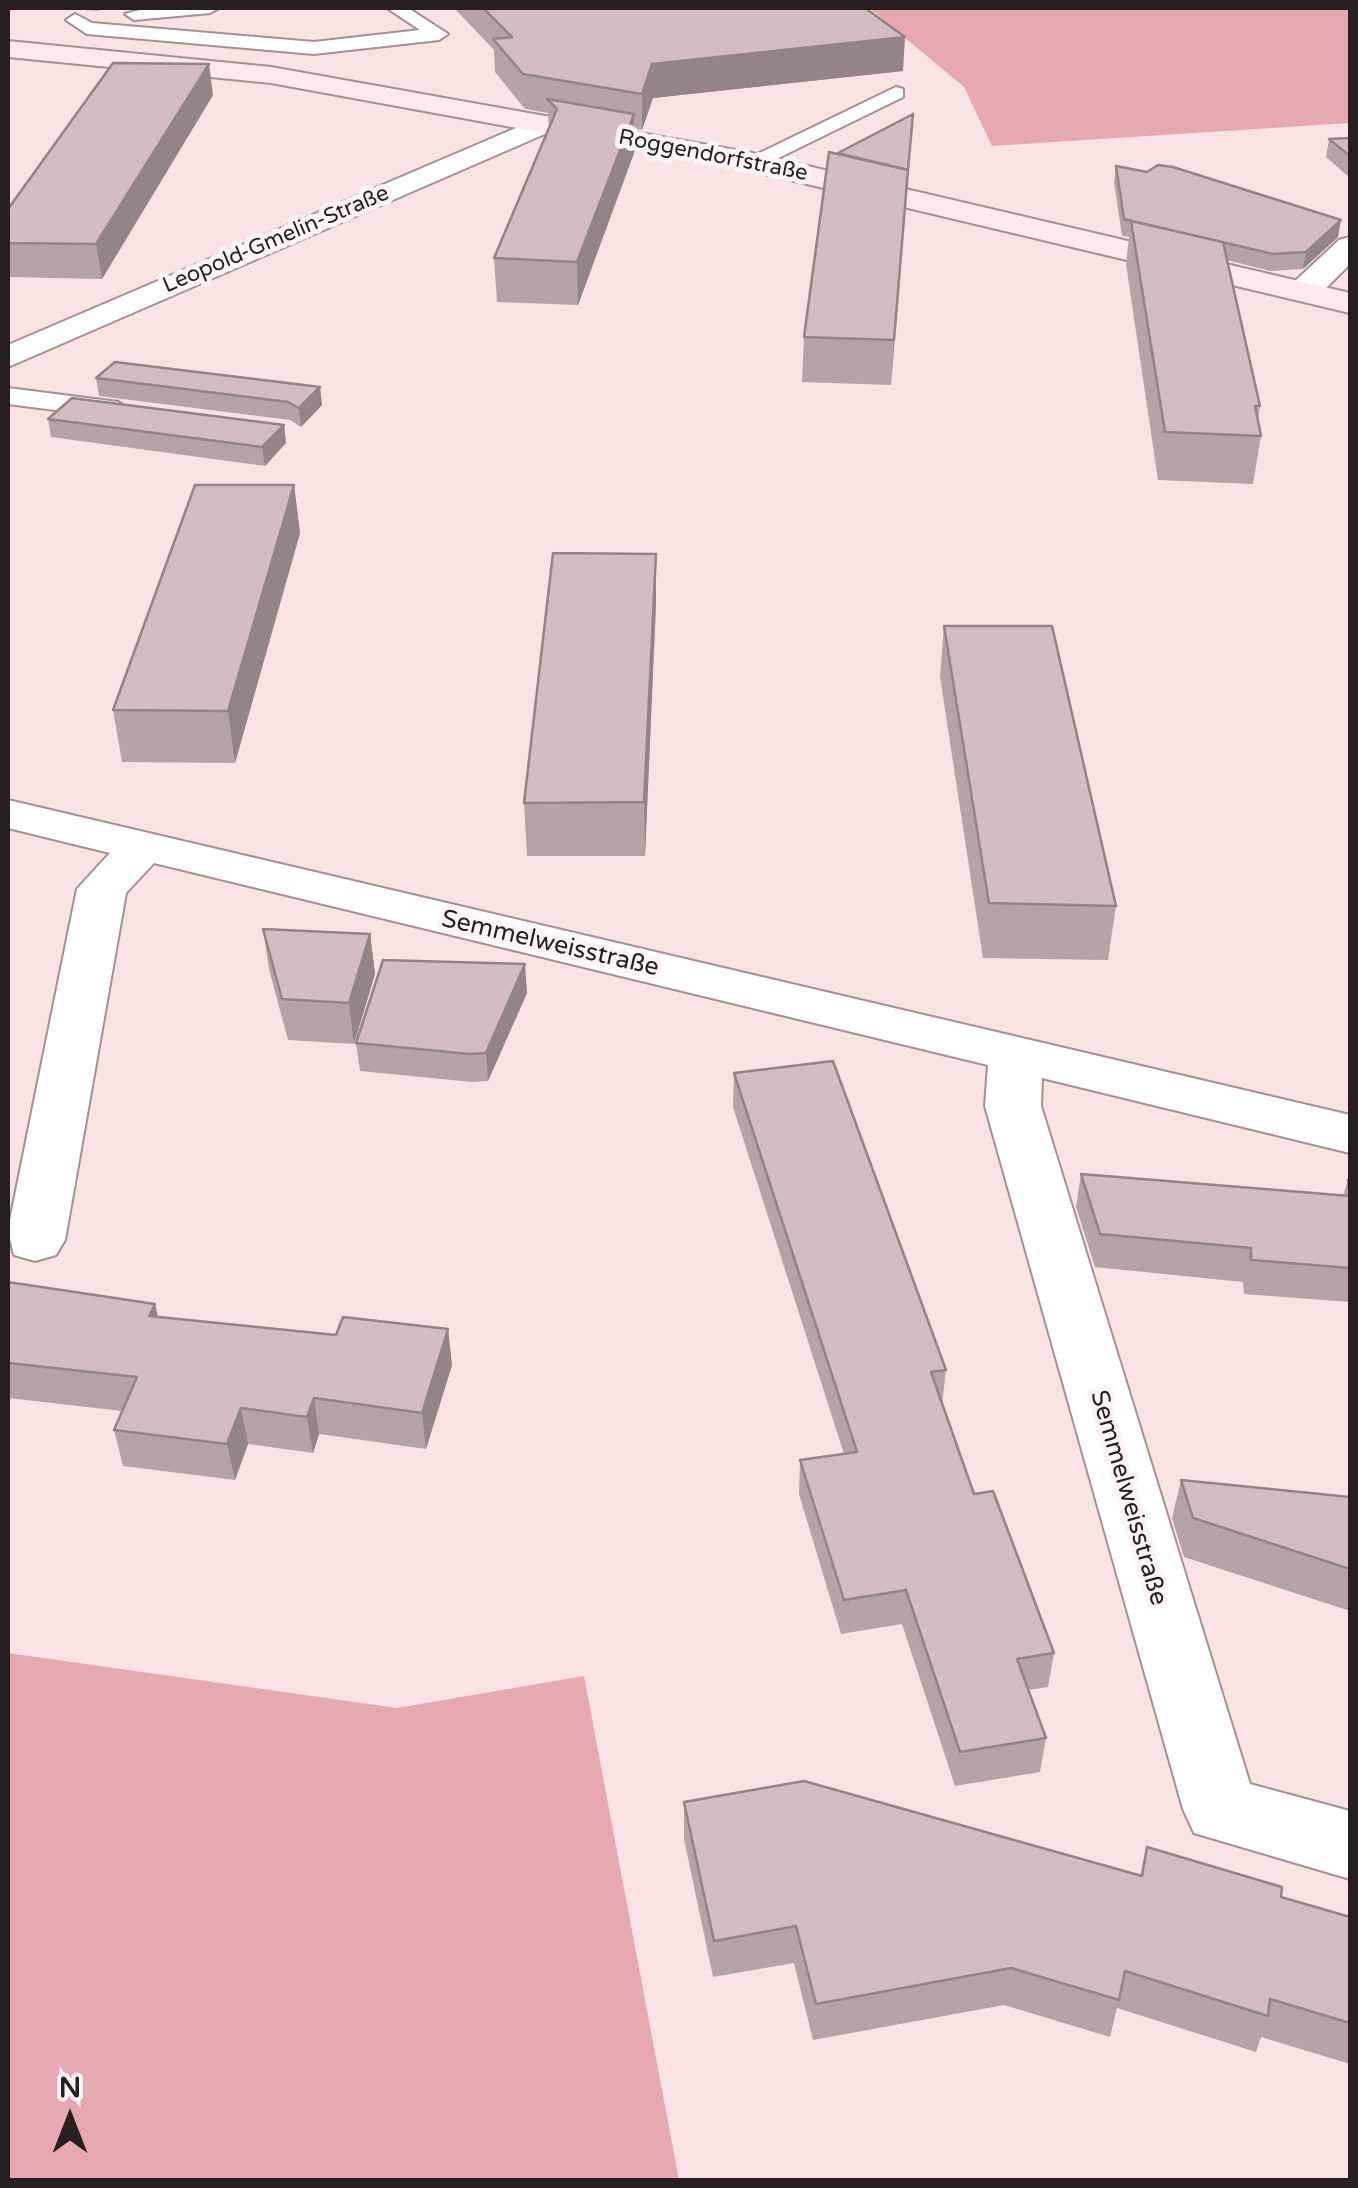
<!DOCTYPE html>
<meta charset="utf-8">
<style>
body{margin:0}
#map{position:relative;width:1358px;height:2188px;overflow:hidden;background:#f9e3e5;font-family:"Varela Round",sans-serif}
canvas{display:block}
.frame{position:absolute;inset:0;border:10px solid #261e1f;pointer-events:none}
.north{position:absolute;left:20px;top:2068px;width:100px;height:100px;-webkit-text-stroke:8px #fdf4f5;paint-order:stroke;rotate:0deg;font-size:28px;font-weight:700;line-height:40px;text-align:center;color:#261e1f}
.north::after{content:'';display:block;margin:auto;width:35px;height:45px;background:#261e1f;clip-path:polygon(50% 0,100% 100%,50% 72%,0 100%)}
</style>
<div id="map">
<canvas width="1358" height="2188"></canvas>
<div class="frame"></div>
<div class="north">N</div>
</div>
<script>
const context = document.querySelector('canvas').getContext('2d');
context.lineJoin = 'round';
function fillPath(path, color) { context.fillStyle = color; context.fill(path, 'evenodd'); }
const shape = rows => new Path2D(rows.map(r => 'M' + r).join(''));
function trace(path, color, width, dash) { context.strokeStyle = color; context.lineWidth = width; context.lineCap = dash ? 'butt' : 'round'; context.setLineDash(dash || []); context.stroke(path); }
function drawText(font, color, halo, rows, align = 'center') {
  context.font = font + ' "Varela Round",sans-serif'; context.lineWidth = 10; context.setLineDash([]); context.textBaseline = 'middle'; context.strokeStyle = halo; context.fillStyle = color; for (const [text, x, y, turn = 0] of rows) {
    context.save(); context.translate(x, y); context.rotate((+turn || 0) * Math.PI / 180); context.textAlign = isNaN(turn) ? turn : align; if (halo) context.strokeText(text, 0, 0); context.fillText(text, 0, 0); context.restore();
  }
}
fillPath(shape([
 [869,8,1350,8,1350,123,992,146,964,87],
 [8,1653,397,1708,584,1676,679,2180,8,2180]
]), '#e6a9b1');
const lane = shape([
 [147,8,219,8,210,13,134,20,125,14,147,8],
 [387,8,408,8,448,34,439,40,314,54,87,34,66,20,75,14,92,23,314,42,420,30,387,8],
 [896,87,903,89,903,97,760,167,752,168,741,162,896,87],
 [8,388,118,402,131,410,118,418,8,404,8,388]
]);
const street = shape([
 [544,116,554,118,558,124,554,130,8,367,8,345,544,116],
 [1350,237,1350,264,1315,299,1291,299,1287,292,1291,285,1339,240,1350,237],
 [8,800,1350,1115,1350,1153,1042,1078,1041,1106,1250,1784,1350,1811,1350,1879,1194,1833,1183,1809,985,1106,988,1065,154,863,126,893,65,1240,56,1255,35,1261,14,1255,8,1230,77,889,110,853,8,828,8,800]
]);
const secondary = shape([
 [8,41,271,67,752,153,1350,293,1350,313,752,171,271,83,8,57,8,41]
]);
trace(lane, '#a59093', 4);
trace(street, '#a59093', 4);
trace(secondary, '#a59093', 4);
fillPath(lane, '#fff');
fillPath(street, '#fff');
fillPath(secondary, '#fceaec');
fillPath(shape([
 [56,8,104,8,98,11],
 [454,8,865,8,903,71,653,98,642,130,634,128,634,153,578,305,497,302,494,258,549,129,548,113,525,109,495,72,494,50],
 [213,95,102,279,8,277,8,243],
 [913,114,891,385,802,382,804,337],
 [1350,138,1350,178,1326,157,1329,139],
 [1116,166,1338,237,1303,269,1270,271,1227,260,1260,406,1258,419,1261,436,1253,484,1158,480,1126,264,1129,237,1122,236,1114,182],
 [96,378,320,387,322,405,301,427,290,420,99,396],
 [48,419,284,425,286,443,265,466,51,437],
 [294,485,300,533,235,763,122,762,113,710],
 [656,603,645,856,527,856,524,803],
 [944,626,1116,906,1108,960,983,958,940,677],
 [263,929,370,934,375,974,354,1044,288,1040,269,969],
 [527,993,488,1081,472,1082,360,1071,356,1043],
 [734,1073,946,1370,942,1404,974,1494,1054,1653,1048,1687,1028,1690,1046,1738,1040,1772,955,1786,902,1624,841,1634,799,1494,800,1460,844,1454,733,1107],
 [1081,1174,1343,1196,1348,1180,1350,1180,1350,1302,1244,1294,1243,1282,1095,1267,1076,1207],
 [8,1282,155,1304,158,1317,336,1335,448,1329,452,1365,426,1449,319,1434,313,1453,248,1444,235,1480,123,1466,114,1430,122,1411,8,1398],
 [1181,1480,1350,1497,1350,1611,1184,1557,1172,1518],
 [684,1802,1140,1876,1147,1847,1281,1897,1350,1917,1350,2064,1261,2037,1256,2052,1117,2008,1110,2037,1004,2005,813,2040,794,1963,713,1977,684,1839]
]), '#b5a3a5');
fillPath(shape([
 [905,37,903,71,653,98,642,130,642,94,652,64],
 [209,64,213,95,102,279,96,244],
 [634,114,634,153,578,305,577,262],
 [908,170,905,211,891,385,894,340],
 [1341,220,1338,237,1303,269,1306,252],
 [320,387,322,405,301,427,299,408],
 [284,425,286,443,265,466,262,447],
 [294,485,300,533,235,763,228,711],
 [656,554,656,603,645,856,644,802],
 [370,934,375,974,354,1044,349,1003],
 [525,964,527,993,488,1081,486,1053],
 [155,1304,163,1340,149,1316],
 [448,1329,452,1365,426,1449,422,1413],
 [314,1398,319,1434,313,1453,307,1417],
 [241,1408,248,1444,235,1480,227,1444]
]), '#948486');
const building = shape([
 [483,8,865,8,905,37,652,64,642,94,523,74,493,39,512,37,483,8],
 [113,63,209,64,96,244,8,243,8,209,113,63],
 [547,99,634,114,577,262,494,258,557,109,547,99],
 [913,114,908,170,838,153,913,114],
 [1350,138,1350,156,1329,139,1350,138],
 [829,152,908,170,894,340,804,337,829,152],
 [1158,165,1173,167,1341,220,1306,252,1273,254,1124,219,1116,166,1147,172,1158,165],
 [1131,221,1223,242,1260,406,1255,406,1261,436,1165,432,1131,221],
 [115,362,320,387,299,408,288,402,96,378,115,362],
 [72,398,284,425,262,447,48,419,72,398],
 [195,485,294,485,228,711,113,710,195,485],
 [553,553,656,554,644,802,524,803,553,553],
 [944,626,1052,626,1116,906,989,903,944,626],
 [263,929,370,934,349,1003,282,999,263,929],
 [383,960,525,964,486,1053,470,1054,356,1043,383,960],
 [833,1061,946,1370,931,1372,974,1494,993,1491,1054,1653,1017,1659,1046,1738,960,1752,906,1590,844,1600,800,1460,857,1452,734,1073,833,1061],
 [1081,1174,1350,1196,1348,1180,1350,1180,1350,1268,1251,1260,1251,1248,1100,1234,1081,1174],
 [8,1282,155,1304,149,1316,336,1335,343,1317,448,1329,422,1413,314,1398,307,1417,241,1408,227,1444,114,1430,137,1377,8,1363,8,1282],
 [1181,1480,1350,1497,1350,1569,1193,1518,1181,1480],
 [804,1781,1142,1876,1147,1847,1282,1887,1281,1897,1350,1917,1350,2023,1270,1999,1268,2016,1125,1971,1119,2000,1011,1968,816,2004,796,1926,714,1941,684,1802,804,1781]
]);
fillPath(building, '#d3bdc0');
trace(building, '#948486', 2.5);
drawText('22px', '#261e1f', '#fdf4f5', [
 ["Roggendorfstraße",713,156,11],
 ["Leopold-Gmelin-Straße",276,240,-23]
]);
drawText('25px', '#261e1f', '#fdf4f5', [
 ["Semmelweisstraße",550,944,13],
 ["Semmelweisstraße",1128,1498,74]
]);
</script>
